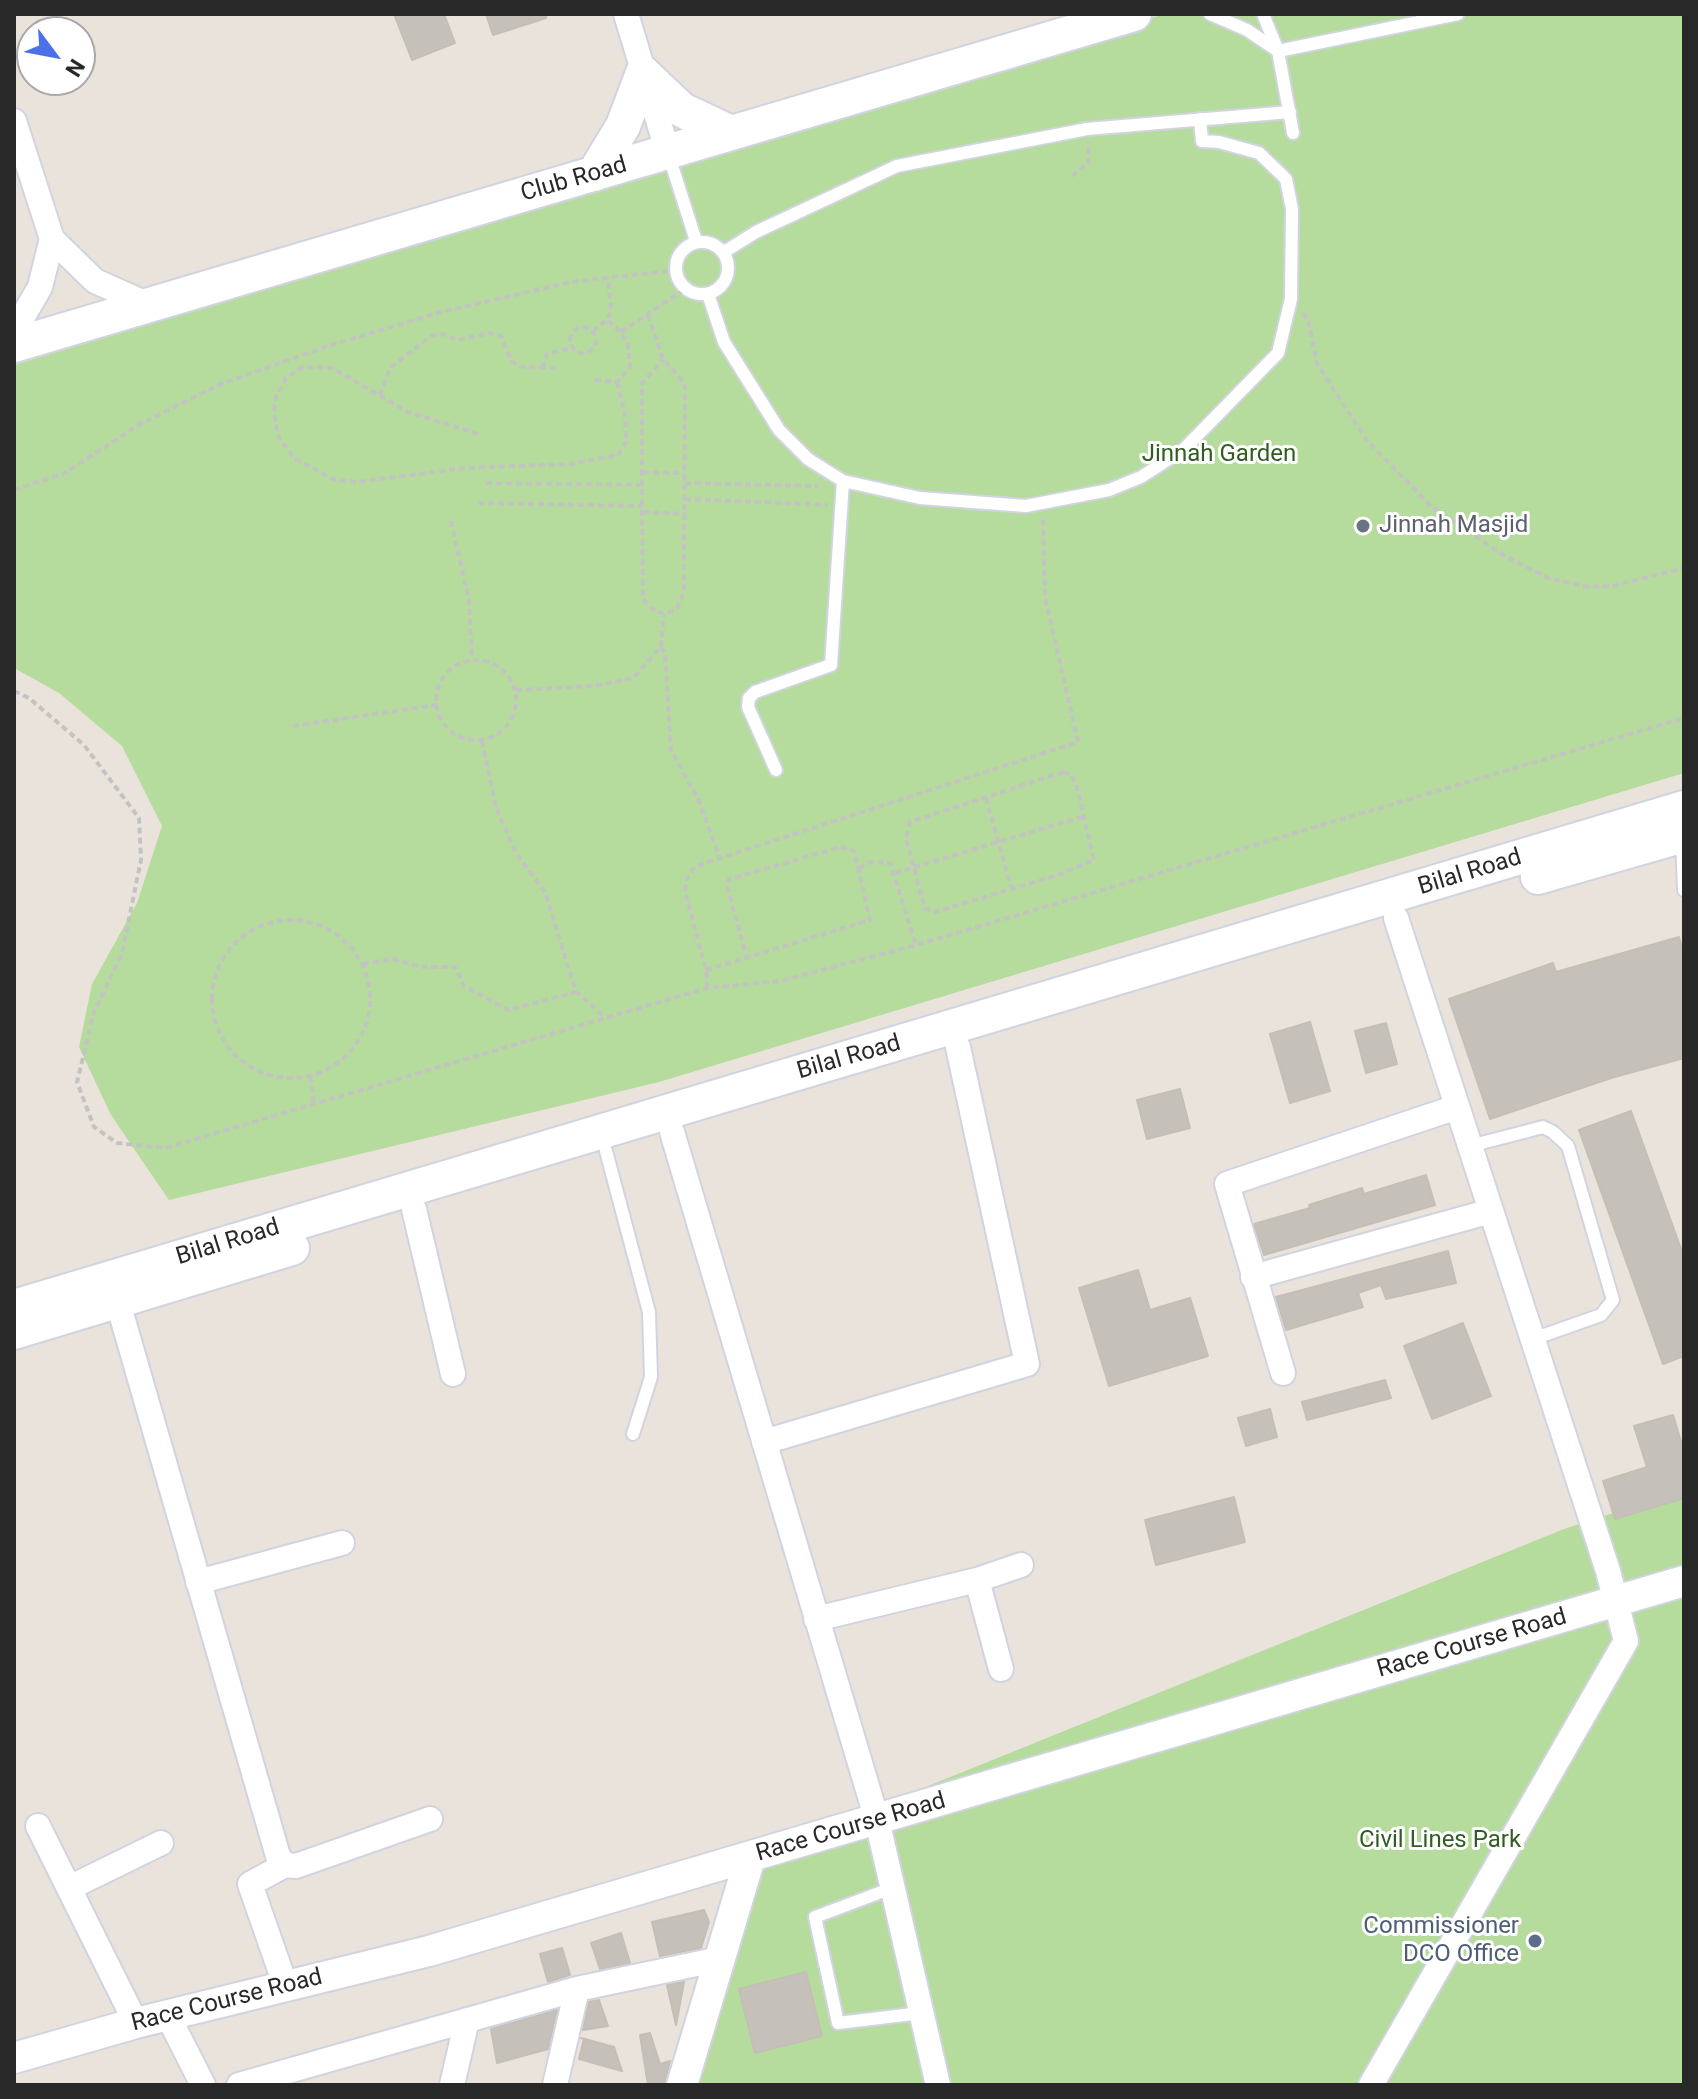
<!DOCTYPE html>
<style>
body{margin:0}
#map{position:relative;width:1698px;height:2099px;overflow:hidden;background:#e9e3db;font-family:Roboto,sans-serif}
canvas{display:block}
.frame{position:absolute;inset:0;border:16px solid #282828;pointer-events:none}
.north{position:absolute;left:16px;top:16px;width:80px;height:80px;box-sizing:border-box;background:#fff;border:2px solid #a9a9a9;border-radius:50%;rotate:122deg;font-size:22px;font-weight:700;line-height:32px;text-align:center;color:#282828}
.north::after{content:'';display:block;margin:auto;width:28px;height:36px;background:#4b70e7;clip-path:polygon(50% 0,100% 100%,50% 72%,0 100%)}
</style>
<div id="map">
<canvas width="1698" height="2099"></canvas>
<div class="frame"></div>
<div class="north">N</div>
</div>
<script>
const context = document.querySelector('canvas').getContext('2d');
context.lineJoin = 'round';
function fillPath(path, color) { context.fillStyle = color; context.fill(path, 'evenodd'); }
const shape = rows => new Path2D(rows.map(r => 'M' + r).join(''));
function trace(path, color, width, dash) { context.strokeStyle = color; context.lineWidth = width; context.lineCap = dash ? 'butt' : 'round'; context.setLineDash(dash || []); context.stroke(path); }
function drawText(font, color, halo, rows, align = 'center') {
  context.font = font + ' Roboto,sans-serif'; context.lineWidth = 6; context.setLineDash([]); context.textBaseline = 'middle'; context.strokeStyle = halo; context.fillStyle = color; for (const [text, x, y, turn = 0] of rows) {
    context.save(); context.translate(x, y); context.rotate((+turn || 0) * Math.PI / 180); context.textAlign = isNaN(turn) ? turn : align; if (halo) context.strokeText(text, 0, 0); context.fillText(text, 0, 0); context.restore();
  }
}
fillPath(shape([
 [1165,14,1684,14,1684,773,659,1082,169,1200,111,1115,79,1047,92,984,137,903,162,826,122,746,59,693,14,668,14,365],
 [1684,1490,1684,2085,683,2085,750,1858,1564,1529]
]), '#b5db9d');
const building = shape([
 [394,14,444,14,455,43,412,60,394,14],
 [486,14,546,14,546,18,493,35,486,14],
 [1679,937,1684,956,1684,1058,1611,1078,1490,1119,1449,999,1553,963,1556,972,1679,937],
 [1310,1022,1330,1091,1290,1103,1270,1034,1310,1022],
 [1386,1023,1397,1064,1366,1073,1355,1031,1386,1023],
 [1180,1089,1190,1128,1147,1139,1137,1100,1180,1089],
 [1631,1111,1684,1257,1684,1356,1663,1364,1579,1130,1631,1111],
 [1426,1175,1435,1205,1264,1255,1254,1224,1310,1208,1309,1205,1362,1188,1364,1194,1426,1175],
 [1448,1251,1456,1283,1386,1299,1381,1285,1358,1293,1363,1307,1286,1330,1276,1297,1448,1251],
 [1138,1270,1150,1310,1190,1298,1208,1356,1109,1386,1079,1288,1138,1270],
 [1463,1323,1491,1396,1432,1419,1404,1346,1463,1323],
 [1385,1380,1391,1398,1307,1420,1302,1402,1385,1380],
 [1270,1409,1277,1437,1246,1446,1238,1418,1270,1409],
 [1673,1415,1684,1451,1684,1498,1615,1519,1603,1481,1647,1467,1634,1426,1673,1415],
 [1234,1497,1245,1542,1156,1565,1145,1520,1234,1497],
 [704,1910,709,1922,701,1948,660,1956,652,1922,704,1910],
 [621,1933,630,1963,600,1969,591,1943,621,1933],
 [562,1948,570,1975,548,1982,540,1954,562,1948],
 [806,1972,822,2036,755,2053,739,1989,806,1972],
 [684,1982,676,2025,667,1985,684,1982],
 [599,2000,608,2026,583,2030,589,2002,599,2000],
 [557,2010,548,2049,497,2063,491,2029,557,2010],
 [650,2033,660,2064,670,2061,664,2085,648,2085,640,2035,650,2033],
 [581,2038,614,2047,622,2071,579,2059,584,2039,581,2038]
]);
fillPath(building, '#c5c1ba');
trace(building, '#c4beb5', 2);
const service = shape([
 [1210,14,1247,30,1278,51,1458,14],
 [1263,14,1278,51,1293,133],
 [668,153,696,241],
 '676 268a26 26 0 1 1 52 0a26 26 0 1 1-52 0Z',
 [724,252,756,232,897,166,1087,129,1290,112],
 [708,294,724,342,779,430,808,459,843,481,920,498,1026,506,1109,490,1141,477,1183,450,1278,353,1291,299,1292,209,1286,179,1259,153,1219,142,1202,141,1200,119],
 [776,770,748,707,749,698,755,692,831,665,843,481],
 [1682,838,1684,890],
 [1470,1146,1543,1127,1553,1132,1568,1146,1613,1300,1601,1315,1533,1339],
 [606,1151,649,1312,651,1377,633,1434],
 [892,1888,815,1917,838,2023,921,2013]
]);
const minor = shape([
 [626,14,668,153],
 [14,121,52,239,95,281,151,306],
 [14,332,40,287,52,239],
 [672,1132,877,1820,938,2085],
 [414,1209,453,1374],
 [1253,1277,1491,1211],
 [118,1303,278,1856,285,1865],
 [1283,1373,1227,1184,1457,1107],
 [764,1442,1027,1364,958,1047],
 [977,1580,1001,1669],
 [198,1582,342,1543],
 [816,1619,977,1580,1021,1565],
 [38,1826,136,2023],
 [69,1888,161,1843],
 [286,1987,250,1884,285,1865,296,1866,430,1819],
 [168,2016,203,2085],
 [239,2085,577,1989,720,1959],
 [452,2085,467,2020],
 [555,2085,577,1989],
 [1371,2085,1626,1641,1608,1571,1396,918]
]);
const tertiary = shape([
 [14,2058,136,2023,429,1951,1684,1581],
 [682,2085,750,1858]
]);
const secondary = shape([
 [643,73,682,110,731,133],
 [594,174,623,126,643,73],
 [14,345,1134,14],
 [1538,877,1684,835],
 [14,1307,1684,808],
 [14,1332,292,1248]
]);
trace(service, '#d1d4e0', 16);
trace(minor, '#d1d4e0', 28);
trace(tertiary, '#d1d4e0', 34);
trace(secondary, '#d1d4e0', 38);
trace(shape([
 [1072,176,1088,163,1089,142],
 [1303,313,1308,320,1317,364,1368,442,1433,508,1505,556,1548,578,1589,587,1612,586,1684,568],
 [648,315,663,359,685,384,684,592,677,609,664,614,653,609,643,599,642,506,642,384,663,359],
 '570 340a13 13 0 1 1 26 0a13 13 0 1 1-26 0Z',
 [593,331,607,320,611,311,608,278],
 [621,332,685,289],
 [542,368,547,354,572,348],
 [595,380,617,382,630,367,628,345,621,332,607,320],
 [380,395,390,368,431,336,442,334,457,340,490,333,501,336,512,362,522,367,558,368],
 [478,434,408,412,332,368,303,367,286,378,276,397,274,414,279,438,294,458,332,479,357,482,465,468,571,464,618,455,626,442,625,414,617,382],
 [643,472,684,473],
 [486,483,643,485],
 [685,483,818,486],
 [14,490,65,473,142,423,221,384,328,346,441,312,571,282,676,270],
 [685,499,828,505],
 [478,503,642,506],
 [643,512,685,514],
 [451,521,469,601,472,660],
 [661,647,665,653,671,750,699,801,719,856],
 '436 700a40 40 0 1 1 80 0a40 40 0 1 1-80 0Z',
 [516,690,593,686,633,678,661,647,664,614],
 [14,691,29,698,84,745,139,818,141,860,122,953,94,1012,77,1082,94,1127,117,1143,165,1148,707,988,780,981,916,945,1684,718],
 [293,726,436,705],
 [482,741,496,808,516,853,545,892,576,992,605,1017],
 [1063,772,1071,775,1076,783,1094,860,1061,874,935,912,925,909,906,838,910,822,1063,772],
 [986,798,1011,887],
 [859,868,871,862,890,863,916,945],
 [895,873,1085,816],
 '212 999a79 79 0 1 1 158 0a79 79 0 1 1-158 0Z',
 [363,964,393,959,421,967,455,967,464,986,508,1010,576,992],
 [706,970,870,920,854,851,841,847,729,879,727,886,746,955],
 [707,988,706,970,685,891,688,875,696,866,1078,742,1045,597,1043,517],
 [310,1076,314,1104]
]), '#c3c3c3', 4, [6, 4]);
trace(service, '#fff', 12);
trace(minor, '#fff', 24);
trace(tertiary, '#fff', 30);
trace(secondary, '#fff', 34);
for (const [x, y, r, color] of [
 [1363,526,8,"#6b7280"],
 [1535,1941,8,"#5c6f8a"]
]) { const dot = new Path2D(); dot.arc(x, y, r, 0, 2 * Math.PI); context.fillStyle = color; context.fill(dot); trace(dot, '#fff', 3); }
drawText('24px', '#282828', '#fff', [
 ["Club Road",574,180,-16],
 ["Bilal Road",1470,873,-17],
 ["Bilal Road",849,1058,-16],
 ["Bilal Road",228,1243,-17],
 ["Race Course Road",1472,1644,-16],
 ["Race Course Road",851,1828,-16],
 ["Race Course Road",227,2001,-14]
]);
drawText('24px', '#305d21', '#fff', [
 ["Jinnah Garden",1219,455],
 ["Civil Lines Park",1440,1841]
]);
drawText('24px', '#5b616d', '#fff', [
 ["Jinnah Masjid",1379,526]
], 'left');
drawText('24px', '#4e5e75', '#fff', [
 ["Commissioner",1519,1927],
 ["DCO Office",1519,1955]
], 'right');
</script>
